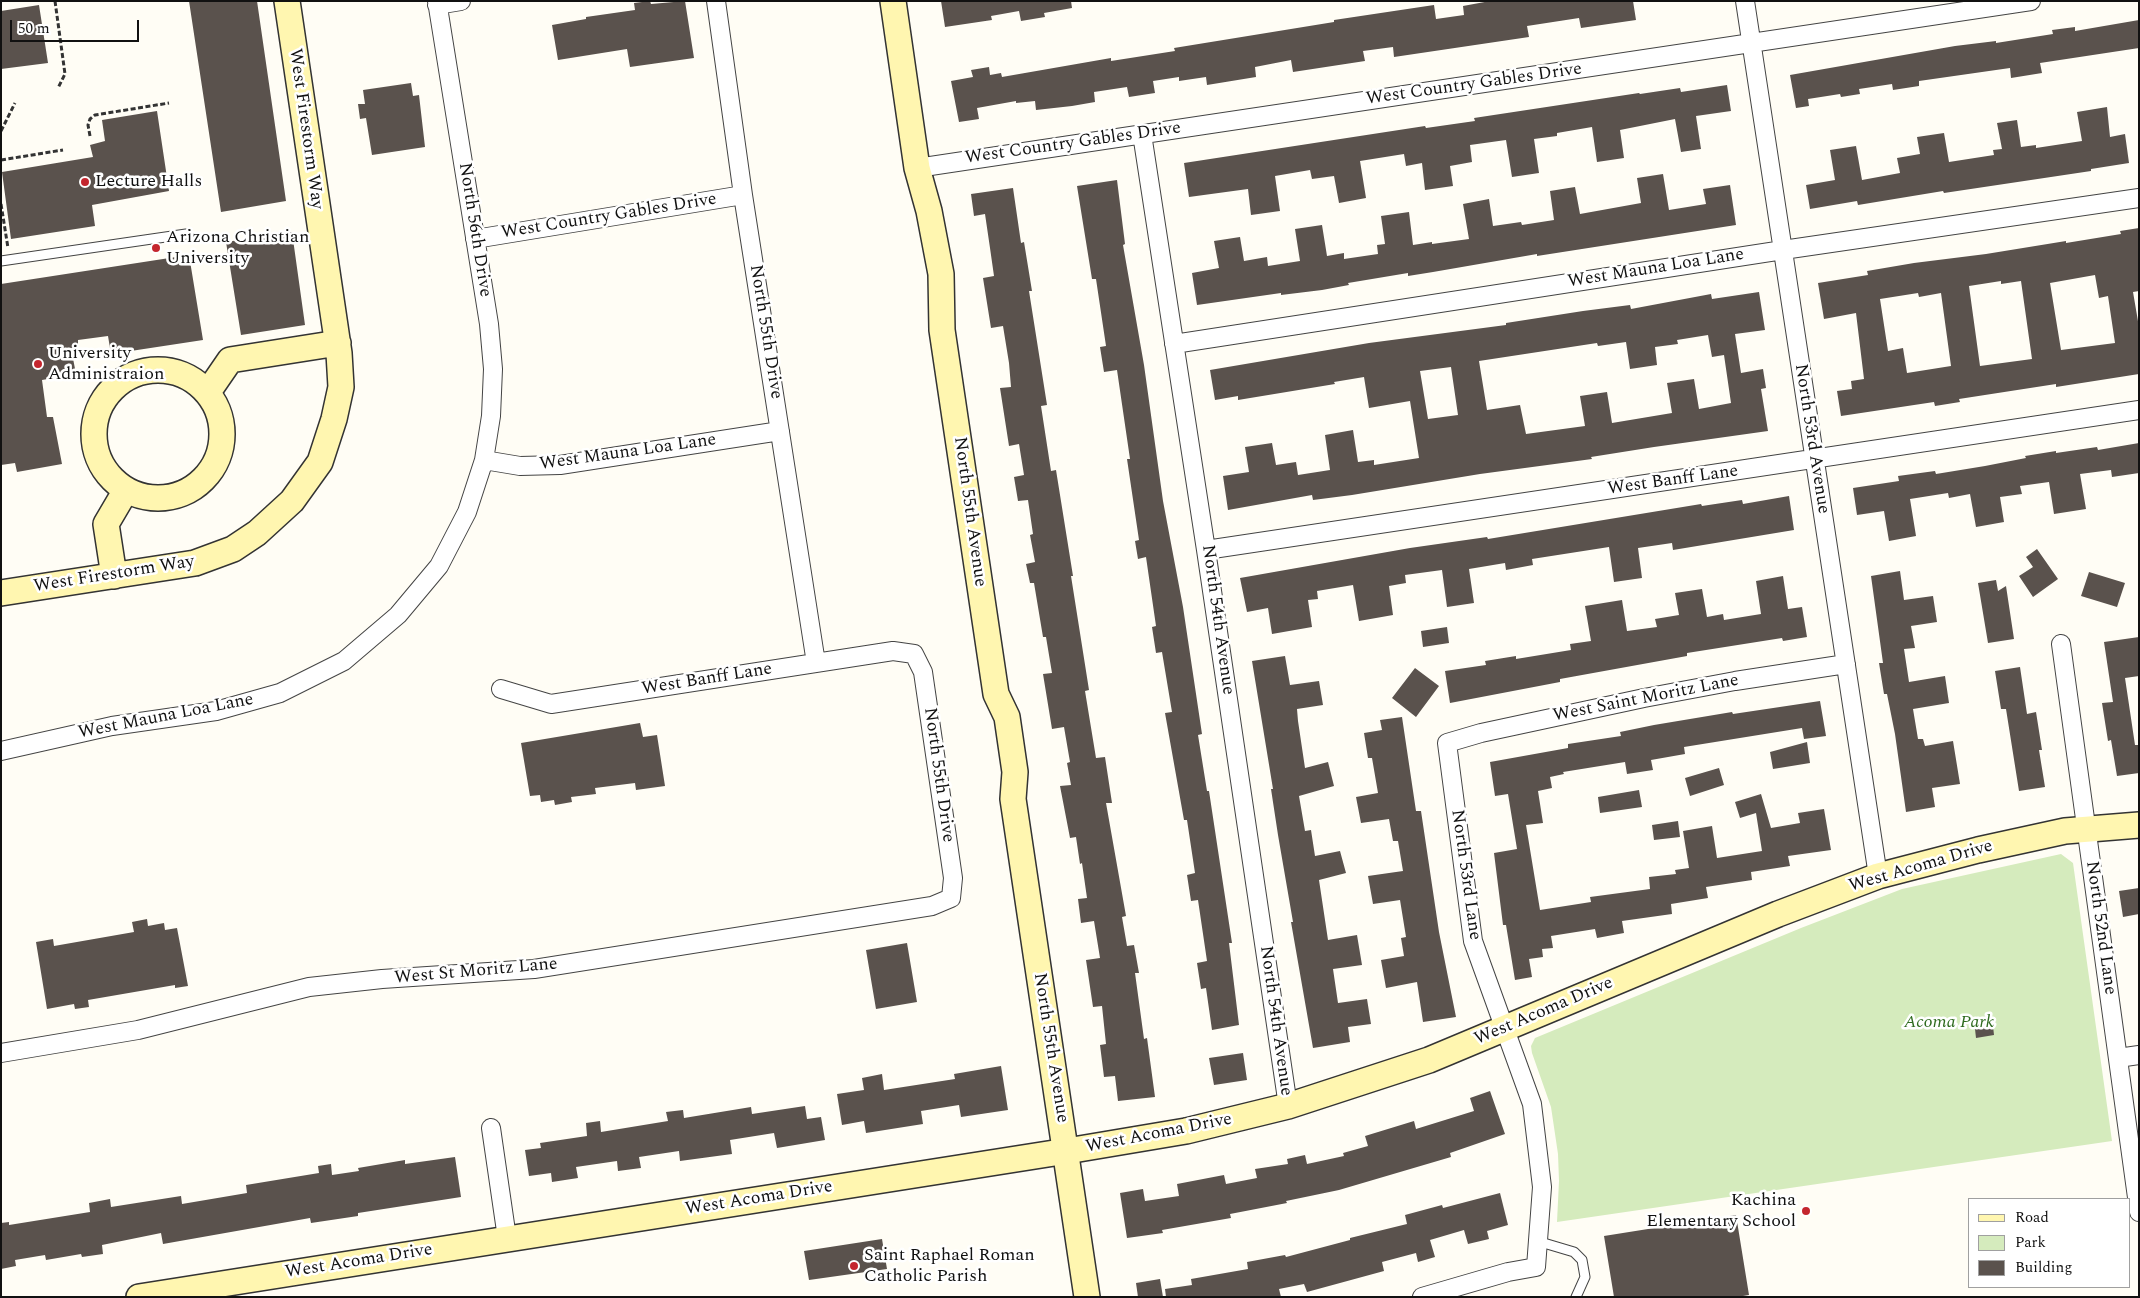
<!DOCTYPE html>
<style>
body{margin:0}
#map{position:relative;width:2140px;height:1298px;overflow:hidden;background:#fffdf5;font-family:Spectral,serif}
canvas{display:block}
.frame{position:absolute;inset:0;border:2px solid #111;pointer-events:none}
.legend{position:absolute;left:1968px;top:1198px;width:162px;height:90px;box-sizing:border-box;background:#fff;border:1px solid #a0a0a0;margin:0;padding:6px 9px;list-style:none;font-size:15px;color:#111}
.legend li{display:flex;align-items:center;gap:10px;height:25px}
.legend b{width:25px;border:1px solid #a0a0a0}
.scale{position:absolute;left:10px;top:20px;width:129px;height:22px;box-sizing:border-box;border:2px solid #111;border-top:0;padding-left:6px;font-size:15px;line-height:18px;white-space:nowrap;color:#111;-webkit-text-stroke:4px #fff;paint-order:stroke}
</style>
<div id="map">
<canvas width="2140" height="1298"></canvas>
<div class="frame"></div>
<ul class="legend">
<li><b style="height:6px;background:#fff6b0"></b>Road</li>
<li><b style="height:14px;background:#d5ebbd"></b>Park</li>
<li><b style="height:14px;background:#5a524d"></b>Building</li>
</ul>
<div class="scale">50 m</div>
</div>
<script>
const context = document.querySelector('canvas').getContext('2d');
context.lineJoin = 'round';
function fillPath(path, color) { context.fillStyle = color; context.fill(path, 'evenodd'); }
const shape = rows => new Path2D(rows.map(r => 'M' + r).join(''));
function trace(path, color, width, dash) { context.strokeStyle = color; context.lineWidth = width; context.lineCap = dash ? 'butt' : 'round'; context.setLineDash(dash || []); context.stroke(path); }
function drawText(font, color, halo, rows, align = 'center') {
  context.font = font + ' Spectral,serif'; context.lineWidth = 5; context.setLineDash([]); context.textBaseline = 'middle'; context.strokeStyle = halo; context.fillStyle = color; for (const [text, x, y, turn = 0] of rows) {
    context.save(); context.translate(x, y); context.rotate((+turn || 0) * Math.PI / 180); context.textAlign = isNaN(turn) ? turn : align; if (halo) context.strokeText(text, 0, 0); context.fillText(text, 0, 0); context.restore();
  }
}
fillPath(shape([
 [2061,854,2073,863,2112,1141,1557,1222,1559,1181,1558,1154,1551,1107,1532,1053,1531,1046,1535,1038,1801,928,1902,889]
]), '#d5ebbd');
fillPath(shape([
 [189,1,257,1,286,201,221,212],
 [650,1,651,4,685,1,694,58,630,67,627,49,558,60,552,25,586,19,586,17,635,10,634,3],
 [941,1,1071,1,1072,8,1044,13,1045,17,1021,21,1019,11,991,16,992,20,945,27],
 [1490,1,1633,1,1636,20,1581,28,1579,18,1527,26,1529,37,1394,57,1393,47,1363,51,1365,61,1293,72,1291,60,1255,67,1256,77,1207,85,1206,77,1179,81,1179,77,1153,81,1155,93,1129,97,1127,87,1094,92,1095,102,1072,106,1036,110,1035,101,1016,103,1016,101,977,108,979,119,959,122,951,81,973,77,971,70,989,67,990,75,1001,73,1002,77,1111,58,1111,61,1175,51,1174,48,1334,22,1334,20,1434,5,1436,19,1464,15,1463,6],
 [39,5,48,63,1,69,1,11],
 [2139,20,2139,48,2040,63,2042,73,2011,78,2010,68,1919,81,1919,86,1893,90,1892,84,1859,89,1860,94,1841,97,1840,94,1808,99,1809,106,1796,108,1790,75,1955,46,1996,41,1996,43,2053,34,2052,30,2075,27,2075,31],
 [411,83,413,96,419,95,425,147,372,155,366,118,360,119,358,104,365,104,363,90],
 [1727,85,1731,111,1696,116,1701,149,1681,152,1675,119,1620,130,1624,158,1597,162,1592,127,1557,133,1557,136,1534,139,1539,173,1512,177,1506,140,1470,145,1472,162,1450,166,1453,186,1425,190,1422,163,1406,166,1404,154,1360,161,1366,198,1339,203,1334,176,1312,179,1310,170,1275,176,1280,211,1251,215,1248,189,1189,197,1184,163,1425,126,1426,128,1475,121,1474,118,1639,93,1640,94,1680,88,1681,92],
 [2107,107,2110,137,2125,134,2129,163,2091,169,2091,171,1944,193,1943,191,1858,205,1857,201,1810,209,1806,185,1835,180,1830,150,1856,146,1862,180,1900,173,1897,158,1920,154,1917,137,1944,133,1949,162,1994,155,1993,150,2002,149,1997,123,2017,120,2021,147,2036,145,2036,148,2082,141,2077,112],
 [157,111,169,191,92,205,95,226,11,239,2,172,93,157,90,145,105,141,102,120],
 [1663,174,1669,210,1706,204,1703,189,1730,185,1736,225,1537,256,1537,254,1433,272,1408,276,1408,273,1348,283,1349,285,1322,290,1281,295,1281,293,1197,305,1192,273,1219,268,1214,241,1240,237,1244,261,1267,257,1268,266,1300,261,1295,229,1322,225,1327,256,1344,253,1344,259,1378,254,1377,245,1385,244,1381,216,1409,212,1413,245,1432,242,1432,244,1469,239,1463,204,1489,199,1493,226,1521,222,1522,225,1554,220,1550,191,1575,187,1580,214,1641,203,1637,178],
 [1117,180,1125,244,1123,245,1144,365,1163,501,1183,607,1202,734,1198,735,1207,791,1209,791,1232,943,1229,943,1239,1025,1212,1030,1206,988,1201,989,1197,963,1207,961,1198,900,1191,901,1187,875,1195,873,1187,820,1184,820,1165,713,1172,712,1162,652,1156,653,1152,627,1156,626,1146,557,1138,559,1135,541,1139,540,1127,459,1130,459,1117,370,1104,372,1100,347,1106,346,1096,279,1092,279,1077,186],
 [1013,188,1021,243,1024,242,1032,291,1029,291,1047,405,1041,406,1051,471,1056,470,1073,576,1071,576,1089,690,1085,691,1096,758,1105,757,1112,803,1106,803,1126,916,1122,917,1127,946,1134,945,1139,973,1135,973,1144,1039,1147,1038,1155,1097,1118,1101,1115,1076,1104,1077,1100,1045,1106,1044,1102,1006,1093,1007,1086,960,1100,958,1094,921,1081,923,1078,899,1087,898,1082,863,1080,864,1076,837,1070,838,1060,786,1071,785,1067,763,1070,762,1064,727,1052,729,1043,674,1052,673,1046,637,1043,637,1034,583,1030,583,1026,564,1035,562,1030,535,1033,534,1028,500,1018,501,1014,477,1024,475,1019,444,1009,446,1000,388,1011,387,1009,363,1003,326,991,328,983,278,994,276,990,248,985,214,974,216,971,194],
 [2139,228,2139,291,2133,292,2139,327,2139,374,2056,387,2056,384,1959,399,1960,402,1935,406,1934,402,1841,416,1837,391,1852,389,1851,381,1864,379,1856,313,1824,319,1818,283,1868,275,1867,271,1914,263,1986,254,2066,241,2066,243,2121,234,2120,231],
 [2095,275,2099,298,2108,296,2115,343,2061,350,2050,283],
 [2001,281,2001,284,2021,281,2032,359,1980,366,1969,286],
 [1918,293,1919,297,1941,293,1951,366,1907,373,1903,348,1888,351,1880,299],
 [292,232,305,325,241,335,226,242],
 [189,255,203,340,111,354,108,336,78,340,78,347,71,348,76,374,42,380,47,417,53,417,62,464,17,472,15,463,1,465,1,284],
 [1759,292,1765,330,1735,334,1741,373,1763,369,1766,388,1761,389,1768,431,1654,447,1591,457,1592,459,1480,474,1352,495,1313,500,1312,495,1228,510,1223,476,1249,472,1245,447,1272,443,1276,465,1296,462,1298,475,1330,470,1325,435,1353,430,1358,462,1374,460,1374,465,1419,458,1410,401,1369,408,1364,377,1334,382,1335,384,1238,400,1238,396,1215,400,1210,370,1369,343,1506,325,1506,323,1583,311,1630,305,1631,309,1711,294,1712,299],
 [1708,335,1712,357,1724,355,1731,403,1699,409,1694,379,1667,383,1672,413,1612,423,1607,392,1580,396,1585,426,1526,434,1520,405,1487,410,1479,361,1597,343,1598,346,1626,342,1630,369,1657,365,1655,347,1678,344,1677,340],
 [1451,367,1458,415,1428,419,1420,371],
 [2139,443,2139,473,2112,477,2111,470,2080,474,2086,509,2054,514,2049,482,2020,486,2022,494,2000,497,2004,522,1976,527,1970,494,1949,498,1948,493,1910,499,1916,536,1889,541,1884,511,1857,515,1853,488,1899,481,1898,476,1935,471,1936,474,1985,466,2026,458,2025,456,2056,451,2056,453,2097,447,2098,450],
 [1789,496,1794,530,1673,550,1672,543,1638,548,1642,578,1614,582,1609,547,1532,559,1533,565,1506,570,1505,563,1469,569,1474,603,1447,607,1442,570,1405,575,1406,583,1389,586,1393,615,1359,621,1353,585,1317,591,1318,599,1308,600,1312,627,1272,634,1268,608,1247,612,1240,578,1410,548,1487,537,1488,539,1701,504,1702,506,1742,500,1743,504],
 [2037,549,2058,579,2033,597,2019,576,2033,567,2026,557],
 [1900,571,1904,600,1933,596,1937,622,1911,626,1915,648,1904,649,1909,682,1945,676,1949,703,1913,709,1918,739,1923,739,1925,746,1953,741,1960,784,1932,788,1935,807,1906,812,1895,734,1887,694,1884,694,1879,663,1883,663,1871,576],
 [2089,572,2125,583,2117,607,2081,596],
 [1783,576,1788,609,1802,607,1807,637,1783,641,1782,638,1687,653,1687,656,1560,679,1560,682,1450,703,1445,671,1486,665,1485,661,1516,656,1516,659,1571,650,1570,644,1591,641,1585,606,1622,600,1627,631,1657,627,1655,619,1679,615,1675,593,1702,589,1707,617,1723,614,1724,620,1761,614,1756,581],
 [1996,580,1998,591,2006,586,2014,639,1988,643,1978,583],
 [1447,627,1449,643,1423,647,1421,631],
 [2139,637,2139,676,2125,678,2135,745,2139,745,2139,773,2117,776,2111,740,2108,741,2102,703,2113,702,2104,642],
 [1285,656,1290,685,1319,681,1323,705,1297,709,1298,721,1305,768,1328,762,1334,786,1299,796,1305,831,1311,830,1315,856,1340,851,1346,873,1319,880,1328,940,1357,935,1362,965,1333,969,1338,1003,1367,999,1371,1024,1348,1027,1350,1042,1313,1048,1291,922,1293,922,1278,835,1271,789,1273,789,1252,661],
 [2020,667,2027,714,2036,712,2042,750,2039,750,2045,787,2019,791,2006,709,2001,709,1995,671],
 [1415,668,1439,686,1416,717,1392,698],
 [1820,701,1826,736,1804,739,1802,728,1684,747,1685,754,1651,760,1653,770,1627,774,1625,762,1563,772,1564,774,1550,777,1552,788,1538,791,1543,823,1526,825,1540,910,1591,902,1590,897,1650,889,1649,877,1676,874,1675,870,1689,868,1683,831,1712,826,1717,858,1762,851,1756,813,1740,818,1735,802,1761,794,1771,828,1800,823,1798,813,1824,809,1831,850,1788,856,1790,866,1751,872,1752,880,1706,887,1708,898,1671,904,1672,914,1622,921,1624,933,1597,938,1595,929,1551,936,1553,948,1542,949,1543,957,1529,959,1532,977,1515,980,1506,925,1503,925,1494,853,1517,849,1508,794,1495,796,1490,762,1568,748,1568,744,1621,736,1620,732,1654,725,1732,712,1733,714],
 [1402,717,1416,811,1421,811,1439,932,1456,1017,1423,1022,1417,982,1386,988,1381,960,1404,956,1401,938,1406,937,1400,900,1373,904,1368,876,1403,871,1398,841,1393,841,1389,819,1361,823,1356,797,1378,793,1372,758,1368,758,1364,733,1382,730,1380,720],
 [640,723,643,737,657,735,665,786,636,790,635,783,595,788,596,794,571,797,572,802,555,805,554,800,541,802,540,795,530,796,521,743],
 [1807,742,1810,763,1773,769,1770,752],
 [1719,768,1724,785,1690,796,1685,778],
 [1639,790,1642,807,1600,813,1598,797],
 [1678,821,1680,837,1654,840,1652,825],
 [2139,888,2139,914,2123,917,2119,891],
 [147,919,148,926,164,923,165,930,177,928,188,986,175,988,175,985,88,1000,89,1007,75,1009,74,1004,47,1009,36,942,53,939,54,946,134,932,132,922],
 [907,943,917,1002,876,1009,866,950],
 [1992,1017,1994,1035,1976,1038,1974,1020],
 [1243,1053,1247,1080,1214,1085,1209,1058],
 [1001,1066,1008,1110,961,1117,959,1105,921,1111,923,1124,866,1133,864,1121,842,1125,837,1094,864,1090,862,1078,882,1074,884,1090,955,1079,954,1074],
 [1490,1091,1505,1134,1450,1153,1451,1157,1339,1190,1286,1201,1287,1203,1230,1214,1231,1218,1162,1230,1163,1233,1127,1238,1120,1193,1143,1189,1145,1201,1179,1196,1177,1184,1224,1175,1226,1184,1257,1178,1255,1169,1288,1164,1287,1159,1305,1155,1307,1164,1344,1156,1343,1153,1368,1146,1365,1136,1414,1121,1416,1129,1474,1111,1470,1098],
 [805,1106,807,1119,821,1117,825,1140,777,1148,774,1133,730,1140,732,1154,680,1161,679,1151,639,1157,641,1168,618,1171,617,1161,576,1167,578,1178,552,1182,551,1173,529,1176,525,1150,541,1148,540,1143,587,1136,586,1123,600,1121,601,1132,668,1121,666,1112,683,1110,684,1118,751,1107,752,1114],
 [455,1157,461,1197,358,1213,358,1216,311,1223,310,1218,163,1244,161,1233,102,1245,103,1254,82,1257,81,1254,46,1260,45,1255,15,1260,16,1266,1,1269,1,1223,9,1222,9,1225,90,1212,89,1203,110,1199,111,1207,181,1196,182,1204,247,1193,246,1185,319,1173,318,1166,331,1164,332,1175,359,1171,358,1168,405,1160,405,1164],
 [1500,1193,1508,1225,1487,1231,1489,1239,1468,1244,1464,1230,1430,1240,1435,1257,1418,1262,1416,1253,1382,1262,1384,1271,1307,1292,1304,1284,1279,1289,1281,1297,1166,1297,1165,1289,1192,1285,1191,1279,1248,1269,1247,1262,1285,1255,1286,1257,1350,1240,1350,1238,1407,1224,1405,1215,1442,1205,1443,1208],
 [1736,1215,1749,1295,1737,1297,1614,1297,1604,1236],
 [882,1239,887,1269,809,1280,804,1251],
 [1160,1279,1163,1297,1138,1297,1136,1283]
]), '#5a524d');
const lane = shape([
 [1,261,186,234],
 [1537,1241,1574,1252,1582,1260,1585,1277,1576,1297]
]);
const street = shape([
 [716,1,743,195,816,663],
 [1745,1,1878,876],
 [437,5,461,1],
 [1142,134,1206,550,1288,1106],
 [917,168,2031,1],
 [475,239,743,195],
 [1174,344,1783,250,2139,198],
 [484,460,520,466,560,465,780,431],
 [1206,550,2139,410],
 [2061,644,2139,1212],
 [1,751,112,726,216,711,280,693,344,661,398,615,439,566,467,512,484,460,491,416,493,369,489,324,437,1],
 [1,1053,138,1030,309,987,382,979,534,969,932,906,951,898,953,878,923,672,914,654,893,651,551,704,501,689],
 [2118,1058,2139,1055],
 [491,1128,507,1238],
 [1422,1297,1508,1272,1536,1267,1542,1187,1532,1104,1473,941,1447,743,1481,733,1644,698,1735,681,1846,664]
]);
const secondary = shape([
 [893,1,917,168,929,211,941,274,942,330,996,694,1007,717,1015,772,1013,799,1087,1297],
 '94 434a64 64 0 1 1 128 0a64 64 0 1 1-128 0Z',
 [208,392,230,360,338,343],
 [114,576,106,524,126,490],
 [1,593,195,563,233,549,257,533,292,501,320,462,334,419,341,387,339,353,287,1],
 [139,1297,1067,1151,1186,1131,1288,1106,1429,1060,1778,914,1878,876,1978,850,2065,831,2139,825]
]);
trace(lane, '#444', 11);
trace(street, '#444', 20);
trace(secondary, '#333', 28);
trace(shape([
 [55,1,65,74,58,88],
 [1,131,15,103],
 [90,136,88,125,90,119,95,115,169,103],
 [1,160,63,150],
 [1,204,8,248]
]), '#333', 3, [5, 2.5]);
trace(lane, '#fff', 9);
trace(street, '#fff', 18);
trace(secondary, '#fff6b0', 25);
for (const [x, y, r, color] of [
 [85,182,5,"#c4262e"],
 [156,248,5,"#c4262e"],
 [38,364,5,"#c4262e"],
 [1806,1211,5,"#c4262e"],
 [854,1266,5,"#c4262e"]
]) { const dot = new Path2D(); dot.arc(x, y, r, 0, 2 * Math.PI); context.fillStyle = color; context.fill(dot); trace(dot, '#fff', 2); }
drawText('18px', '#111', '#fff', [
 ["West Country Gables Drive",1474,85,-8],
 ["West Firestorm Way",305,129,82],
 ["West Country Gables Drive",1073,144,-8],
 ["West Country Gables Drive",609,217,-9],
 ["North 56th Drive",474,230,81],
 ["West Mauna Loa Lane",1656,269,-9],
 ["North 55th Drive",765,332,81],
 ["North 53rd Avenue",1811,439,81],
 ["West Mauna Loa Lane",628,453,-8],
 ["West Banff Lane",1673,481,-8],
 ["North 55th Avenue",969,512,82],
 ["West Firestorm Way",114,575,-9],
 ["North 54th Avenue",1217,620,82],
 ["West Banff Lane",707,680,-9],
 ["West Saint Moritz Lane",1646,699,-11],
 ["West Mauna Loa Lane",166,717,-11],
 ["North 55th Drive",938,775,82],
 ["West Acoma Drive",1921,867,-16],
 ["North 53rd Lane",1465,875,82],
 ["North 52nd Lane",2100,928,82],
 ["West St Moritz Lane",476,972,-5],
 ["West Acoma Drive",1544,1012,-23],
 ["North 54th Avenue",1275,1021,82],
 ["North 55th Avenue",1050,1048,81],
 ["West Acoma Drive",1159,1134,-11],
 ["West Acoma Drive",759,1199,-9],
 ["West Acoma Drive",359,1262,-9]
]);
drawText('18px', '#111', '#fff', [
 ["Lecture Halls",95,182],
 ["Arizona Christian",166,238],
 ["University",166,259],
 ["University",48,354],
 ["Administraion",48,375],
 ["Kachina",1796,1201,"right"],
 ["Elementary School",1796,1222,"right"],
 ["Saint Raphael Roman",864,1256],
 ["Catholic Parish",864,1277]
], 'left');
drawText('italic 18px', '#2f6b1f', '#fff', [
 ["Acoma Park",1949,1023]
]);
</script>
